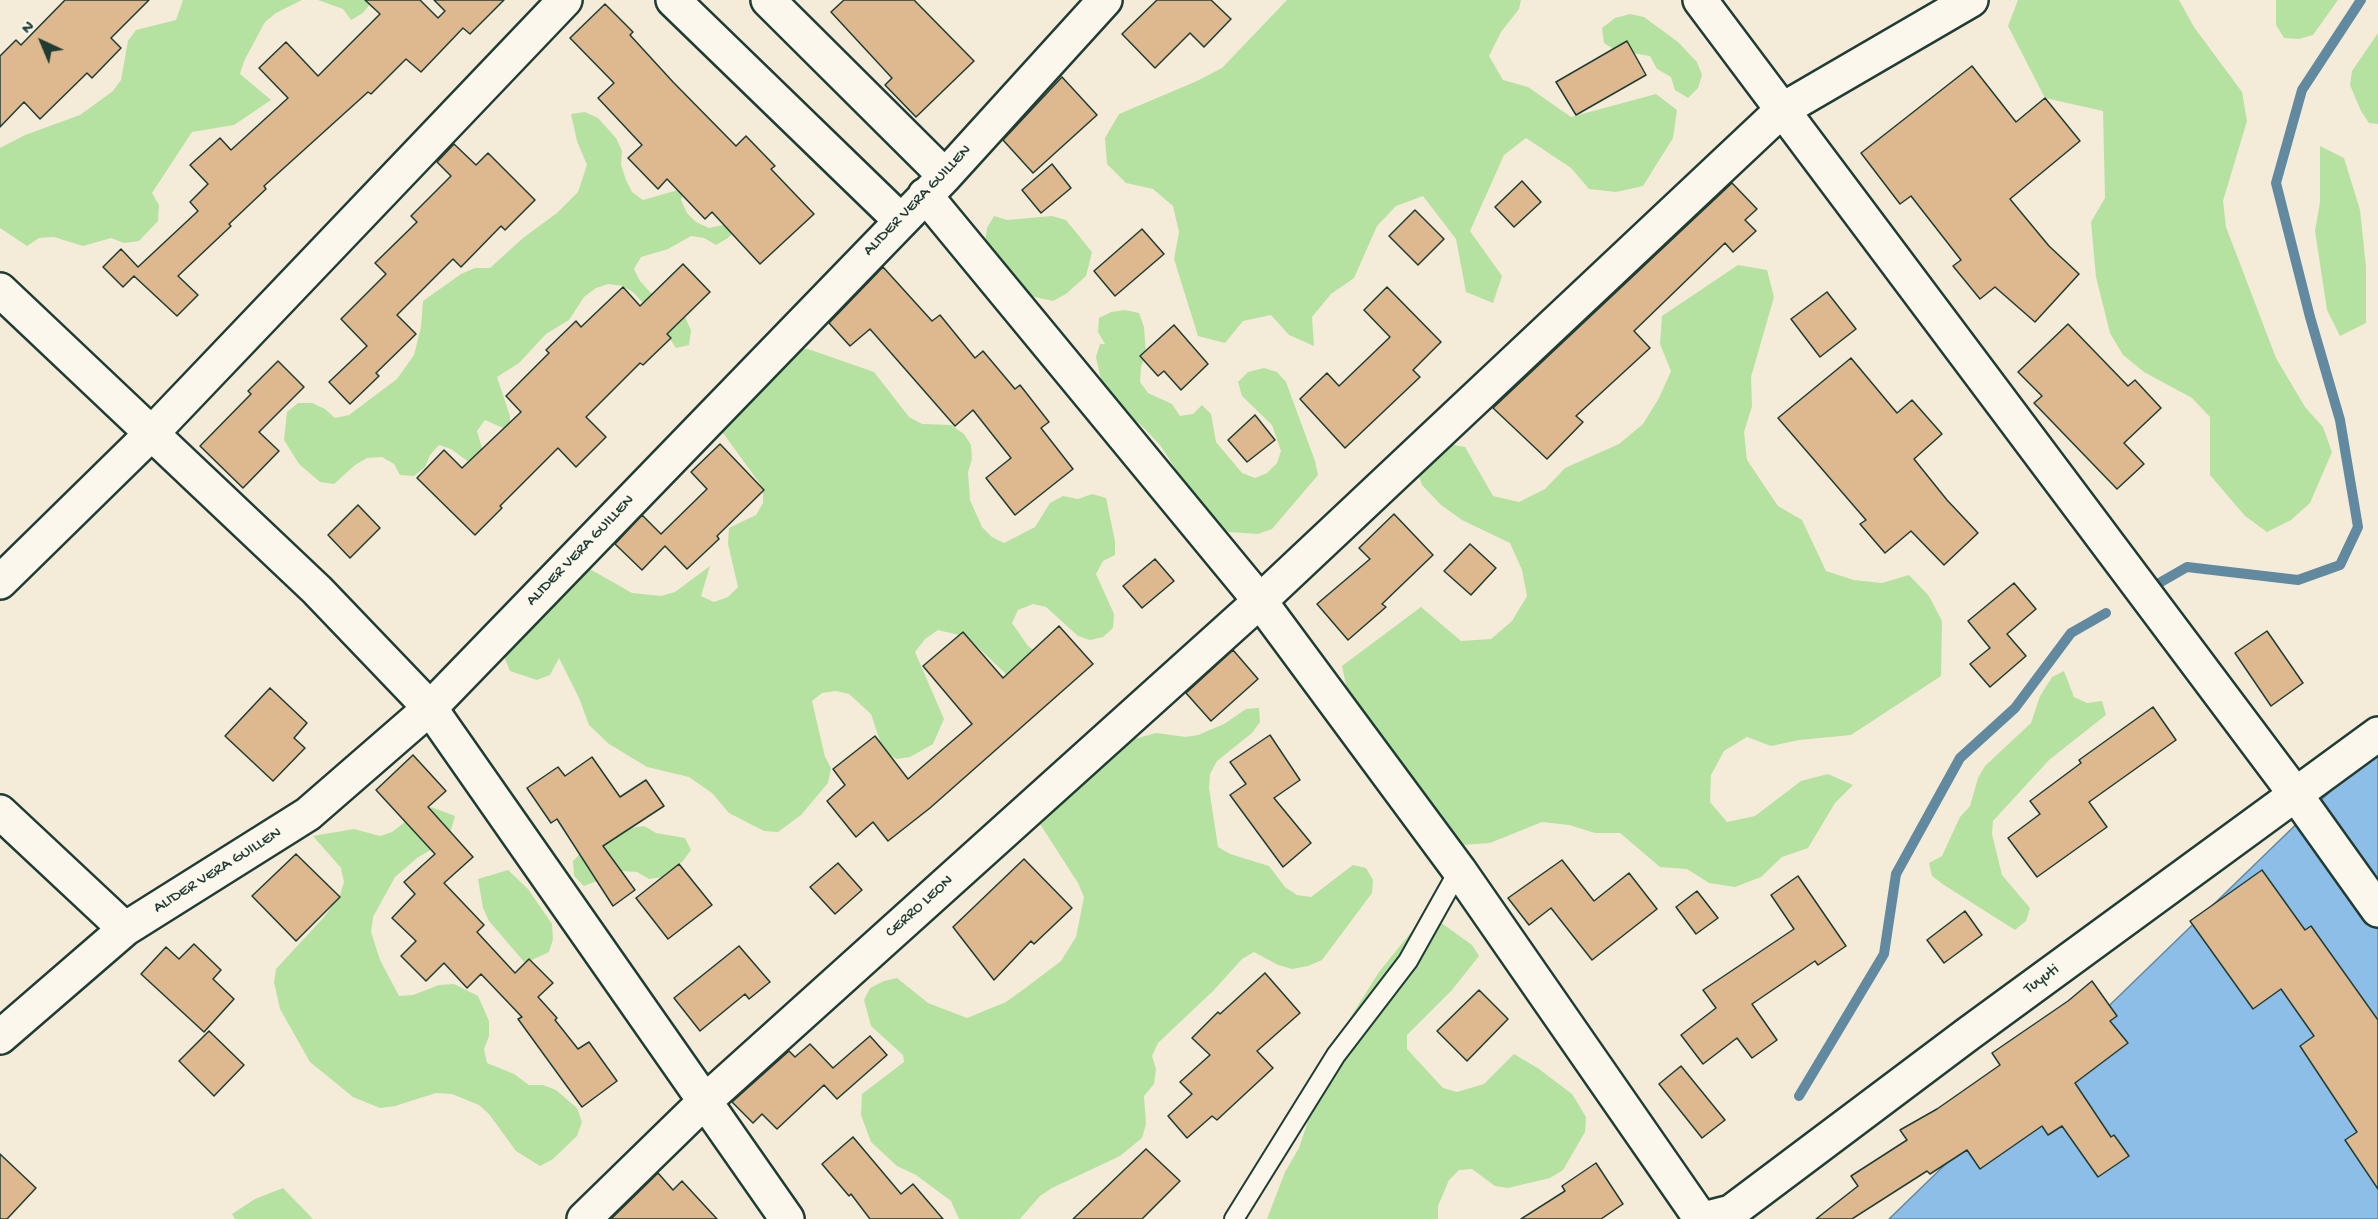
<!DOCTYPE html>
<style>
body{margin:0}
#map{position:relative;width:2378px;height:1219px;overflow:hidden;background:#f5ebd9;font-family:"Gochi Hand",sans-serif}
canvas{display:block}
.north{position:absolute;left:12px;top:12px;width:60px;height:60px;-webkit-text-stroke:4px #fbf7ec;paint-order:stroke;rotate:316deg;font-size:16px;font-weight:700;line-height:24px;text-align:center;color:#1f3d34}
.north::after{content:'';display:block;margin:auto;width:21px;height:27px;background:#1f3d34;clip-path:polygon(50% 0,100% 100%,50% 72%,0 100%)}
</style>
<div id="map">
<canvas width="2378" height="1219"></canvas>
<div class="north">N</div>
</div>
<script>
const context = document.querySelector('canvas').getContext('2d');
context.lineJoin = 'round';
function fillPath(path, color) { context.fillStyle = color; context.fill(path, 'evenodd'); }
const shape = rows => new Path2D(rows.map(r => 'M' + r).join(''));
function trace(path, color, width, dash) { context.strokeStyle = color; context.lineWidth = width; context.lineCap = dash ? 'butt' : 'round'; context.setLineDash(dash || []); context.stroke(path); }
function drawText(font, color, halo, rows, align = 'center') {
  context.font = font + ' "Gochi Hand",sans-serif'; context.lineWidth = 4.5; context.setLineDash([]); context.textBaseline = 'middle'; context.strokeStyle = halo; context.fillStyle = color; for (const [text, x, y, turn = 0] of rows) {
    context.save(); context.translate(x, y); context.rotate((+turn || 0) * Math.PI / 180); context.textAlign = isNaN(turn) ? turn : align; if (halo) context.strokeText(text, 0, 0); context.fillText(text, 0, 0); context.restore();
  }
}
fillPath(shape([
 [183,0,302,0,276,13,265,22,244,61,240,74,271,100,234,125,192,132,152,193,159,205,158,221,139,241,124,243,111,238,83,246,54,237,39,238,27,246,0,228,0,148,25,135,80,115,113,91,121,80,128,41,136,30,176,20],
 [318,0,373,0,363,13,351,20,343,9],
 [1287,0,1521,0,1519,9,1501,32,1489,56,1503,80,1528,87,1571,117,1656,94,1677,110,1673,138,1643,186,1616,192,1589,189,1571,168,1526,138,1504,155,1470,231,1502,276,1493,303,1466,292,1456,239,1423,196,1396,206,1377,226,1354,278,1331,294,1312,317,1314,346,1289,335,1271,315,1243,321,1225,343,1198,336,1174,259,1179,232,1173,206,1153,189,1126,183,1107,164,1105,138,1119,114,1197,81,1222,68],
 [2018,0,2179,0,2194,27,2242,92,2247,121,2223,201,2226,227,2276,358,2305,407,2323,427,2332,452,2310,503,2291,520,2267,532,2245,516,2210,475,2210,417,2192,398,2144,372,2123,355,2110,333,2096,277,2091,222,2105,198,2103,111,2045,98,2008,26],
 [2276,0,2338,0,2313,35,2299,39,2284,38,2276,25],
 [1630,14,1644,17,1678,42,1697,62,1702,75,1698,88,1688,98,1675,90,1671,77,1657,69,1650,56,1615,50,1604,43,1602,28,1615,18],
 [2378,33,2378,124,2369,123,2361,111,2350,85,2352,71],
 [585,112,598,118,616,138,622,151,621,165,626,180,632,192,643,200,685,188,681,200,687,213,696,222,709,228,723,225,734,216,748,217,728,238,716,245,704,238,691,236,668,249,641,257,634,269,640,281,650,292,685,317,691,330,689,345,676,348,653,314,634,293,623,286,608,284,596,288,584,297,569,320,546,334,519,363,497,377,510,416,510,431,485,420,477,431,485,458,473,465,451,449,439,445,430,455,425,467,414,476,400,475,394,464,382,457,367,458,355,465,334,484,320,482,299,464,284,440,287,412,298,403,312,403,325,409,335,418,349,415,397,379,414,355,421,327,423,301,461,274,475,268,490,268,523,238,557,213,578,192,587,165,577,141,571,114],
 [2320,146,2344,158,2360,210,2366,267,2366,323,2340,336,2327,310,2315,231,2320,202],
 [994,216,1007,220,1052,216,1066,220,1092,252,1086,276,1066,294,1053,301,1026,295,985,243,987,228],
 [1738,265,1767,270,1774,297,1751,377,1752,406,1744,432,1747,460,1778,506,1802,520,1826,571,1854,580,1882,583,1909,575,1929,596,1942,621,1941,676,1851,735,1799,740,1771,746,1747,737,1724,751,1711,775,1710,802,1727,822,1755,816,1801,781,1828,774,1853,785,1835,803,1808,848,1782,857,1761,877,1735,887,1709,883,1687,869,1660,867,1620,833,1595,833,1569,825,1542,822,1490,843,1462,845,1408,786,1348,694,1342,666,1421,607,1461,641,1491,639,1512,621,1527,596,1522,570,1510,543,1462,520,1441,505,1422,485,1413,458,1437,442,1465,447,1493,496,1519,502,1545,489,1565,468,1619,444,1643,424,1659,398,1671,371,1660,344,1662,316],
 [1125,310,1139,313,1144,327,1146,354,1141,367,1140,382,1148,393,1172,404,1180,416,1193,414,1202,405,1211,414,1216,442,1242,473,1255,478,1267,473,1277,463,1281,451,1272,425,1242,396,1238,382,1248,372,1264,368,1277,372,1286,382,1315,461,1318,475,1272,529,1258,534,1229,532,1192,508,1175,468,1160,445,1140,424,1115,408,1105,398,1096,357,1100,344,1105,344,1098,332,1099,318,1111,312],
 [794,349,808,349,874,372,909,417,922,424,951,425,964,434,971,445,972,459,968,472,970,500,982,527,992,537,1004,543,1035,527,1050,503,1063,496,1078,499,1092,494,1106,498,1115,541,1115,555,1103,561,1096,574,1114,614,1113,628,1103,637,1090,640,1078,636,1046,607,1033,604,1018,610,1012,623,1028,646,1040,655,1007,675,967,637,938,630,925,639,915,652,944,719,933,744,910,757,897,759,884,753,871,714,849,694,836,691,822,693,812,701,825,757,831,768,828,783,801,815,778,832,764,831,729,813,712,793,689,777,647,767,609,744,589,725,579,698,559,658,550,675,537,680,510,671,505,659,504,645,581,564,632,593,661,596,675,592,710,566,701,596,714,602,728,597,738,587,728,544,729,528,756,515,763,503,763,488,723,433,722,419],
 [2064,671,2074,697,2087,703,2102,701,2106,715,2049,760,1993,821,1992,834,2002,875,2030,908,2026,921,2015,930,1944,885,1932,876,1929,863,1942,856,1960,817,1970,806,1978,778,1985,766,2031,723,2040,696,2052,677],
 [1259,708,1260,722,1252,733,1217,761,1210,774,1209,788,1218,847,1230,854,1269,866,1285,887,1297,895,1311,897,1353,865,1366,868,1373,880,1372,893,1322,960,1308,966,1292,969,1278,965,1254,952,1242,959,1214,990,1158,1043,1152,1056,1156,1069,1154,1084,1144,1096,1146,1124,1142,1138,1120,1156,1052,1188,1040,1196,1020,1219,959,1219,951,1201,916,1175,897,1166,871,1142,861,1115,862,1094,904,1062,903,1055,871,1026,864,1000,870,988,884,981,897,978,928,1003,967,1018,1006,1002,1028,986,1061,961,1076,937,1084,897,1078,883,1040,824,1039,811,1127,741,1156,733,1186,737,1198,735,1224,724,1246,709],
 [431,807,455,816,451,830,442,843,417,858,395,877,373,917,371,932,380,960,399,996,413,995,439,985,454,984,478,996,489,1021,489,1036,484,1049,487,1063,514,1074,529,1085,543,1085,556,1090,577,1108,582,1122,577,1136,553,1159,540,1166,516,1151,489,1114,479,1105,452,1094,436,1093,395,1106,380,1108,353,1097,310,1062,280,1009,274,982,276,969,324,917,340,895,344,882,341,868,313,836,354,829,380,836,392,832,418,812],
 [644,826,656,833,685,838,691,850,683,861,663,877,649,879,637,872,623,871,584,886,574,876,573,861,589,844,614,830],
 [508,870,528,889,552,924,553,939,549,952,525,963,489,921,483,908,478,879],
 [1436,919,1472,945,1479,956,1452,990,1407,1035,1407,1049,1443,1088,1457,1092,1484,1084,1514,1054,1539,1069,1572,1094,1586,1117,1585,1132,1563,1170,1550,1178,1508,1188,1495,1186,1472,1169,1459,1170,1449,1180,1438,1206,1438,1219,1267,1219,1285,1172,1299,1148,1321,1082,1350,1018,1379,972,1412,931],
 [283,1188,313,1219,235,1219,232,1214,255,1199]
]), '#b5e2a1');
const water = shape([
 [2378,745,2378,1219,1889,1219,2378,745]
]);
fillPath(water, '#8dbee8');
trace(water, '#618aa0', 1.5);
trace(shape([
 [2154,586,2187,567,2298,580,2340,565,2358,527,2340,420,2310,317,2276,183,2302,90,2361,0],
 [1799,1096,1884,954,1896,874,1960,758,2015,708,2071,633,2106,613]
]), '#618aa0', 10);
const building = shape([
 [65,0,149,0,111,38,121,48,92,78,87,73,40,119,24,102,0,127,0,56,16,40,21,45,65,0],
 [365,0,420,0,438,18,445,11,434,0,504,0,470,34,463,28,421,72,406,59,371,94,368,92,264,186,266,189,229,224,231,226,178,276,198,295,177,316,134,276,123,287,103,267,121,249,138,267,198,211,190,202,208,184,190,165,220,138,231,150,288,98,259,68,286,42,318,76,380,14,365,0],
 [844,0,914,0,974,61,916,117,885,85,892,78,831,12,844,0],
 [1157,0,1211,0,1231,19,1204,47,1190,33,1155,68,1122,34,1157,0],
 [605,4,633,32,630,35,673,82,736,146,746,136,775,166,771,169,814,214,760,264,712,212,705,219,667,179,658,189,628,158,642,145,598,98,614,83,570,38,605,4],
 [1627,41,1646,75,1576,115,1556,82,1627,41],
 [1972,66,2016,122,2045,98,2080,141,2010,199,2049,246,2079,274,2035,322,1995,287,1980,299,1953,266,1961,260,1911,196,1900,204,1861,153,1972,66],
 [1062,77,1097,115,1033,173,1003,140,1062,77],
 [454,144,476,165,488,153,535,200,505,230,501,226,461,267,453,259,397,315,416,334,376,373,379,376,350,404,329,382,367,346,341,319,386,274,375,263,417,222,411,216,451,176,437,162,454,144],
 [1052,164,1071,188,1041,213,1022,190,1052,164],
 [1522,181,1541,202,1514,227,1495,207,1522,181],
 [1732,183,1757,209,1745,220,1756,231,1733,252,1725,243,1634,331,1650,348,1576,416,1583,422,1547,459,1493,408,1732,183],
 [1415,210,1444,239,1418,265,1389,236,1415,210],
 [1142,229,1164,254,1115,296,1094,271,1142,229],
 [683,264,710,292,667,334,671,338,643,365,640,363,586,417,606,437,576,467,558,448,500,506,502,508,475,535,417,478,444,450,462,468,521,412,506,396,549,353,546,350,576,321,581,327,623,287,640,306,683,264],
 [883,267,932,321,940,315,975,358,983,351,1015,389,1020,385,1049,422,1041,428,1073,469,1015,515,986,478,1011,458,973,410,955,426,870,329,850,346,829,323,883,267],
 [1387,287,1441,342,1413,370,1420,377,1345,448,1300,399,1327,373,1339,386,1390,337,1364,310,1387,287],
 [1827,292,1856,329,1820,357,1791,319,1827,292],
 [2068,324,2128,386,2135,380,2161,408,2124,443,2144,464,2117,489,2034,403,2042,396,2018,372,2068,324],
 [1174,325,1208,364,1181,390,1164,371,1158,376,1140,356,1174,325],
 [1851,358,1897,413,1912,400,1942,434,1914,459,1947,500,1978,533,1944,565,1911,531,1885,553,1860,524,1866,520,1778,418,1851,358],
 [278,361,304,387,259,432,279,451,243,488,200,446,251,394,248,391,278,361],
 [1255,415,1275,440,1247,462,1228,440,1255,415],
 [720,444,764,490,717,536,719,539,687,569,665,546,642,570,615,544,642,515,661,534,707,489,691,472,720,444],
 [358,505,380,528,350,558,328,535,358,505],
 [1394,514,1433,555,1382,604,1386,607,1348,640,1317,604,1370,559,1359,548,1394,514],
 [1470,544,1496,568,1471,595,1444,571,1470,544],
 [1155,559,1174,581,1142,608,1123,586,1155,559],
 [2014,583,2036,609,2007,634,2026,656,1990,687,1970,664,1990,648,1968,621,2014,583],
 [1059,626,1093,664,930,808,888,841,873,822,856,837,827,801,845,785,833,769,875,736,908,779,972,724,923,666,963,632,1003,678,1059,626],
 [2267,631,2303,683,2271,706,2235,653,2267,631],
 [1233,650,1258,679,1211,721,1186,693,1233,650],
 [270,688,307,723,294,738,305,748,273,781,225,736,270,688],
 [2153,707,2176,740,2089,802,2107,827,2037,877,2008,838,2040,814,2030,801,2081,763,2079,760,2153,707],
 [1270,735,1300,780,1274,798,1311,843,1283,867,1230,795,1246,784,1230,762,1270,735],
 [413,755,446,791,428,807,473,857,444,883,484,925,477,932,515,973,529,959,553,983,538,997,557,1018,555,1020,578,1049,589,1042,617,1081,582,1107,518,1019,522,1017,481,974,467,988,444,963,426,981,401,956,416,941,392,918,415,894,404,882,435,854,376,790,413,755],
 [592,757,620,797,646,780,664,806,603,846,635,890,613,906,557,819,551,823,527,788,558,767,565,776,592,757],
 [296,854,340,897,296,941,252,896,296,854],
 [1024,859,1072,908,1034,944,1031,941,994,980,953,927,1024,859],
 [1562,860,1594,901,1629,873,1657,909,1592,960,1551,908,1529,925,1508,898,1562,860],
 [838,863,862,890,835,914,810,887,838,863],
 [679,864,712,905,668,939,636,898,679,864],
 [2262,870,2305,930,2311,926,2378,1020,2378,1189,2345,1140,2357,1132,2300,1046,2314,1036,2281,989,2253,1009,2190,921,2262,870],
 [1798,876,1846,946,1818,965,1815,961,1752,1004,1777,1040,1752,1058,1737,1038,1703,1064,1681,1035,1716,1008,1703,990,1794,929,1771,895,1798,876],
 [1697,891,1718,918,1696,934,1676,907,1697,891],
 [1965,911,1982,935,1944,963,1927,940,1965,911],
 [194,944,221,970,213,979,234,999,204,1032,141,974,166,947,179,959,194,944],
 [739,946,770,982,749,999,745,994,700,1031,674,998,739,946],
 [1265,973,1300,1013,1257,1051,1273,1068,1217,1120,1212,1116,1187,1138,1168,1116,1192,1094,1180,1082,1210,1055,1192,1038,1218,1012,1220,1014,1265,973],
 [2092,981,2117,1016,2110,1021,2128,1043,2075,1083,2111,1137,2114,1135,2129,1156,2098,1177,2062,1126,2048,1135,2042,1126,1980,1169,1967,1150,1930,1174,1927,1171,1852,1219,1816,1219,1858,1186,1851,1176,1907,1140,1900,1130,1937,1109,2000,1065,1992,1053,2068,1001,2092,981],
 [1479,990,1508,1019,1467,1061,1437,1031,1479,990],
 [209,1031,244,1065,214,1096,179,1061,209,1031],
 [870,1036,887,1055,837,1099,824,1085,777,1129,762,1114,753,1123,732,1102,789,1051,795,1057,810,1044,833,1068,870,1036],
 [1681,1066,1725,1120,1702,1138,1659,1084,1681,1066],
 [853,1137,901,1194,913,1184,943,1219,870,1219,851,1194,849,1196,822,1164,853,1137],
 [1146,1149,1180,1181,1142,1219,1073,1219,1146,1149],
 [0,1154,36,1188,7,1219,0,1219,0,1154],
 [1596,1163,1623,1204,1601,1219,1521,1219,1565,1191,1562,1186,1596,1163],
 [658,1173,673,1190,682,1181,717,1219,611,1219,658,1173]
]);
fillPath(building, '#deb98f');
trace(building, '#1f3d34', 1.5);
const service = shape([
 [1234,1219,1336,1055,1408,961,1459,870]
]);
const minor = shape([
 [673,0,900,220],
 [768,0,945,176],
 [1700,0,2296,795,2378,910],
 [925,195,1260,601,1459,870,1701,1219],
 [0,290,317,590,430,708,787,1219],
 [0,582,152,433,565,0],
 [0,812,125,929],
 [0,1037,125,929,308,814,430,708,945,176,1105,0],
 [584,1219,704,1102,1260,601,1782,110,1971,0],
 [1704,1219,1731,1212,1968,1034,2378,734]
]);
trace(service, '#1f3d34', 22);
trace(minor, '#1f3d34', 38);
trace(service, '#fbf7ec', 18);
trace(minor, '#fbf7ec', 33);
drawText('16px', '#1f3d34', '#fbf7ec', [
 ["ALIDER VERA GUILLEN",918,201,-46],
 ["ALIDER VERA GUILLEN",581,551,-46],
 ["ALIDER VERA GUILLEN",218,871,-32],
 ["CERRO LEON",920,907,-42],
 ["Tuyuti",2042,980,-36]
]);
</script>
